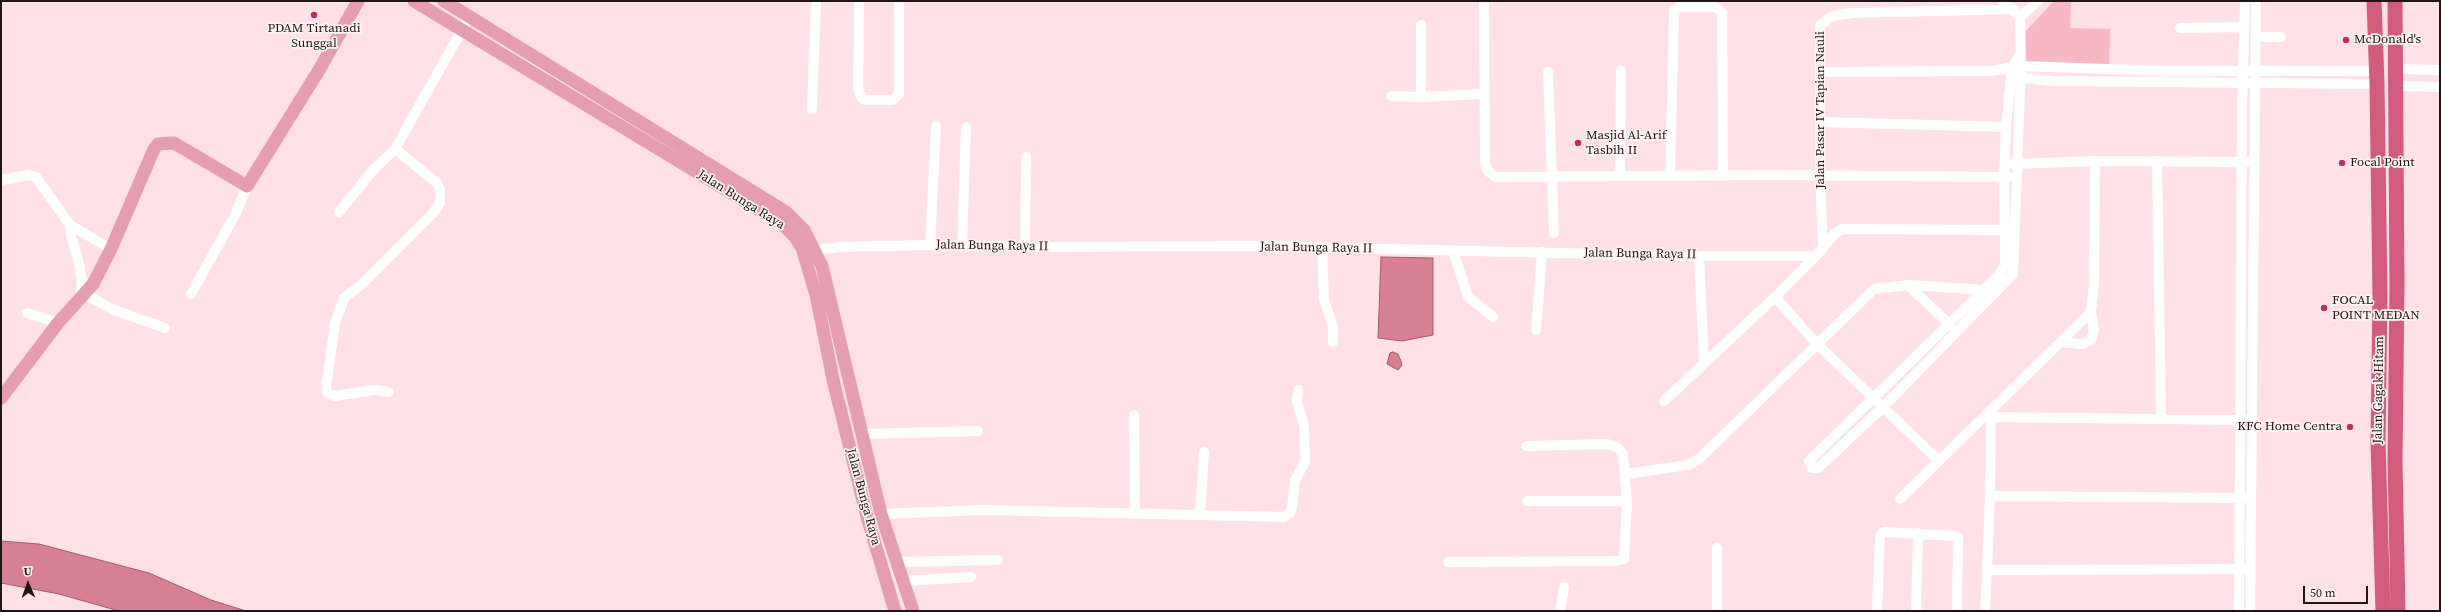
<!DOCTYPE html>
<style>
body{margin:0}
#map{position:relative;width:2441px;height:612px;overflow:hidden;background:#fee0e6;font-family:"Source Serif 4",serif}
canvas{display:block}
.frame{position:absolute;inset:0;border:2px solid #1f1517;pointer-events:none}
.north{position:absolute;left:8px;top:564px;width:40px;height:40px;-webkit-text-stroke:3px #fff2f5;paint-order:stroke;rotate:358deg;font-size:11px;font-weight:700;line-height:16px;text-align:center;color:#1f1517}
.north::after{content:'';display:block;margin:auto;width:14px;height:18px;background:#1f1517;clip-path:polygon(50% 0,100% 100%,50% 72%,0 100%)}
.scale{position:absolute;left:2303px;top:586px;width:65px;height:18px;box-sizing:border-box;border:2px solid #1f1517;border-top:0;padding-left:5px;font-size:12px;line-height:14px;white-space:nowrap;color:#1f1517;-webkit-text-stroke:3px #fff2f5;paint-order:stroke}
</style>
<div id="map">
<canvas width="2441" height="612"></canvas>
<div class="frame"></div>
<div class="north">U</div>
<div class="scale">50 m</div>
</div>
<script>
const context = document.querySelector('canvas').getContext('2d');
context.lineJoin = 'round';
function fillPath(path, color) { context.fillStyle = color; context.fill(path, 'evenodd'); }
const shape = rows => new Path2D(rows.map(r => 'M' + r).join(''));
function trace(path, color, width, dash) { context.strokeStyle = color; context.lineWidth = width; context.lineCap = dash ? 'butt' : 'round'; context.setLineDash(dash || []); context.stroke(path); }
function drawText(font, color, halo, rows, align = 'center') {
  context.font = font + ' "Source Serif 4",serif'; context.lineWidth = 3.5; context.setLineDash([]); context.textBaseline = 'middle'; context.strokeStyle = halo; context.fillStyle = color; for (const [text, x, y, turn = 0] of rows) {
    context.save(); context.translate(x, y); context.rotate((+turn || 0) * Math.PI / 180); context.textAlign = isNaN(turn) ? turn : align; if (halo) context.strokeText(text, 0, 0); context.fillText(text, 0, 0); context.restore();
  }
}
fillPath(shape([
 [2054,1,2071,1,2070,28,2110,29,2109,67,2030,66,2024,59,2024,33]
]), '#f6b8c5');
const water = shape([
 [1381,257,1433,258,1433,335,1402,341,1378,338,1381,257],
 [1393,352,1398,354,1401,361,1402,365,1398,370,1387,364,1390,353,1393,352],
 [1,541,39,544,149,573,211,600,246,611,119,611,59,594,1,583,1,541]
]);
fillPath(water, '#d77f94');
trace(water, '#a05f6e', 1);
trace(shape([
 [859,1,858,89,862,99,867,100,893,100,899,94,899,1],
 [1484,1,1485,163,1487,170,1495,177,1769,175,2009,177],
 [2003,1,2020,17,2021,66,2013,274,1883,407,1818,468,1812,468,1809,461,2000,274,2005,265,2005,254,2004,177,2006,127,2011,76,2013,67,2019,55],
 [2020,17,2038,1],
 [1421,25,1421,97,1483,94],
 [2180,28,2244,27],
 [2255,37,2281,37],
 [2396,69,2440,70],
 [1548,72,1554,233],
 [1820,72,1990,71,2021,66,2165,71,2377,71],
 [2014,77,2052,81,2377,84],
 [2396,86,2440,87],
 [1391,96,1421,97],
 [812,109,816,1],
 [1820,122,2006,127],
 [2157,161,2161,418],
 [2013,164,2095,161,2249,162],
 [1620,175,1621,70],
 [1670,176,1674,11,1679,7,1715,7,1722,12,1723,176],
 [1,180,29,175,36,177,70,225,71,236,78,259,82,282,80,299],
 [339,212,373,170,395,149],
 [70,225,111,249],
 [930,245,936,126],
 [962,245,966,127],
 [1025,247,1026,157],
 [1823,247,1820,176,1820,25,1832,16,1853,13,2014,9],
 [1322,248,1324,300,1333,327,1333,342],
 [815,250,839,247,930,245,1042,247,1267,246,1681,256,1816,256],
 [1453,251,1468,297,1493,317],
 [1699,256,1704,361],
 [1908,285,1950,325],
 [85,294,114,310,165,328],
 [191,294,235,215,247,186],
 [1775,297,1818,345,1938,460],
 [27,313,58,323],
 [1536,330,1542,252],
 [2060,342,2083,344,2091,340,2094,330,2091,312],
 [389,392,375,390,335,396,327,393,326,387,335,323,344,298,362,284,433,213,440,203,440,189,437,183,395,149,469,17],
 [1664,401,1775,297,1816,256,1835,233,1842,229,2005,230],
 [1134,415,1135,514],
 [1985,417,2247,420],
 [1991,417,1990,496,2245,498],
 [862,434,978,431],
 [1626,474,1688,465,1699,459,1874,289,1908,285,1986,290],
 [1990,496,1987,570,2245,569],
 [1900,499,2091,312,2094,282,2095,161],
 [1527,501,1627,501],
 [881,514,983,510,1284,517,1290,513,1292,508,1295,480,1305,462,1304,426,1297,402,1298,390],
 [1200,515,1204,452],
 [897,562,998,560],
 [1448,562,1616,561,1624,559,1627,501,1623,455,1618,448,1607,444,1526,446],
 [904,581,971,577],
 [1560,611,1564,587],
 [1717,611,1717,548],
 [1877,611,1880,536,1884,532,1956,536,1958,537,1957,611],
 [1916,611,1918,533],
 [1985,611,1987,570],
 [2239,611,2242,107,2245,1],
 [2250,611,2256,1]
]), '#fff', 10);
trace(shape([
 [414,1,781,223,795,237,802,248,816,295,834,384,867,517,895,611],
 [444,1,786,212,804,230,822,266,881,514,913,611],
 [1,398,58,323,93,284,111,249,154,149,158,144,174,143,247,186,319,70,358,1]
]), '#e49db1', 13);
trace(shape([
 [2374,1,2377,84,2380,296,2378,442,2383,611],
 [2395,1,2397,285,2395,461,2398,611]
]), '#d25c7d', 15);
for (const [x, y, r, color] of [
 [314,15,4,"#bc2e60"],
 [2346,40,4,"#bc2e60"],
 [1578,143,4,"#bc2e60"],
 [2342,163,4,"#bc2e60"],
 [2324,308,4,"#bc2e60"],
 [2350,427,4,"#bc2e60"]
]) { const dot = new Path2D(); dot.arc(x, y, r, 0, 2 * Math.PI); context.fillStyle = color; context.fill(dot); trace(dot, '#fff2f5', 1.5); }
drawText('13px', '#1f1517', '#fff2f5', [
 ["PDAM Tirtanadi",314,29,"center"],
 ["Sunggal",314,44,"center"],
 ["McDonald's",2354,40],
 ["Masjid Al-Arif",1586,136],
 ["Tasbih II",1586,151],
 ["Focal Point",2350,163],
 ["FOCAL",2332,301],
 ["POINT MEDAN",2332,316],
 ["KFC Home Centra",2342,427,"right"]
], 'left');
drawText('13px', '#1f1517', '#fff2f5', [
 ["Jalan Pasar IV Tapian Nauli",1821,110,-90],
 ["Jalan Bunga Raya",741,200,32],
 ["Jalan Bunga Raya II",992,246,1],
 ["Jalan Bunga Raya II",1316,248,1],
 ["Jalan Bunga Raya II",1640,254,1],
 ["Jalan Gagak Hitam",2379,390,-89],
 ["Jalan Bunga Raya",863,497,75]
]);
</script>
